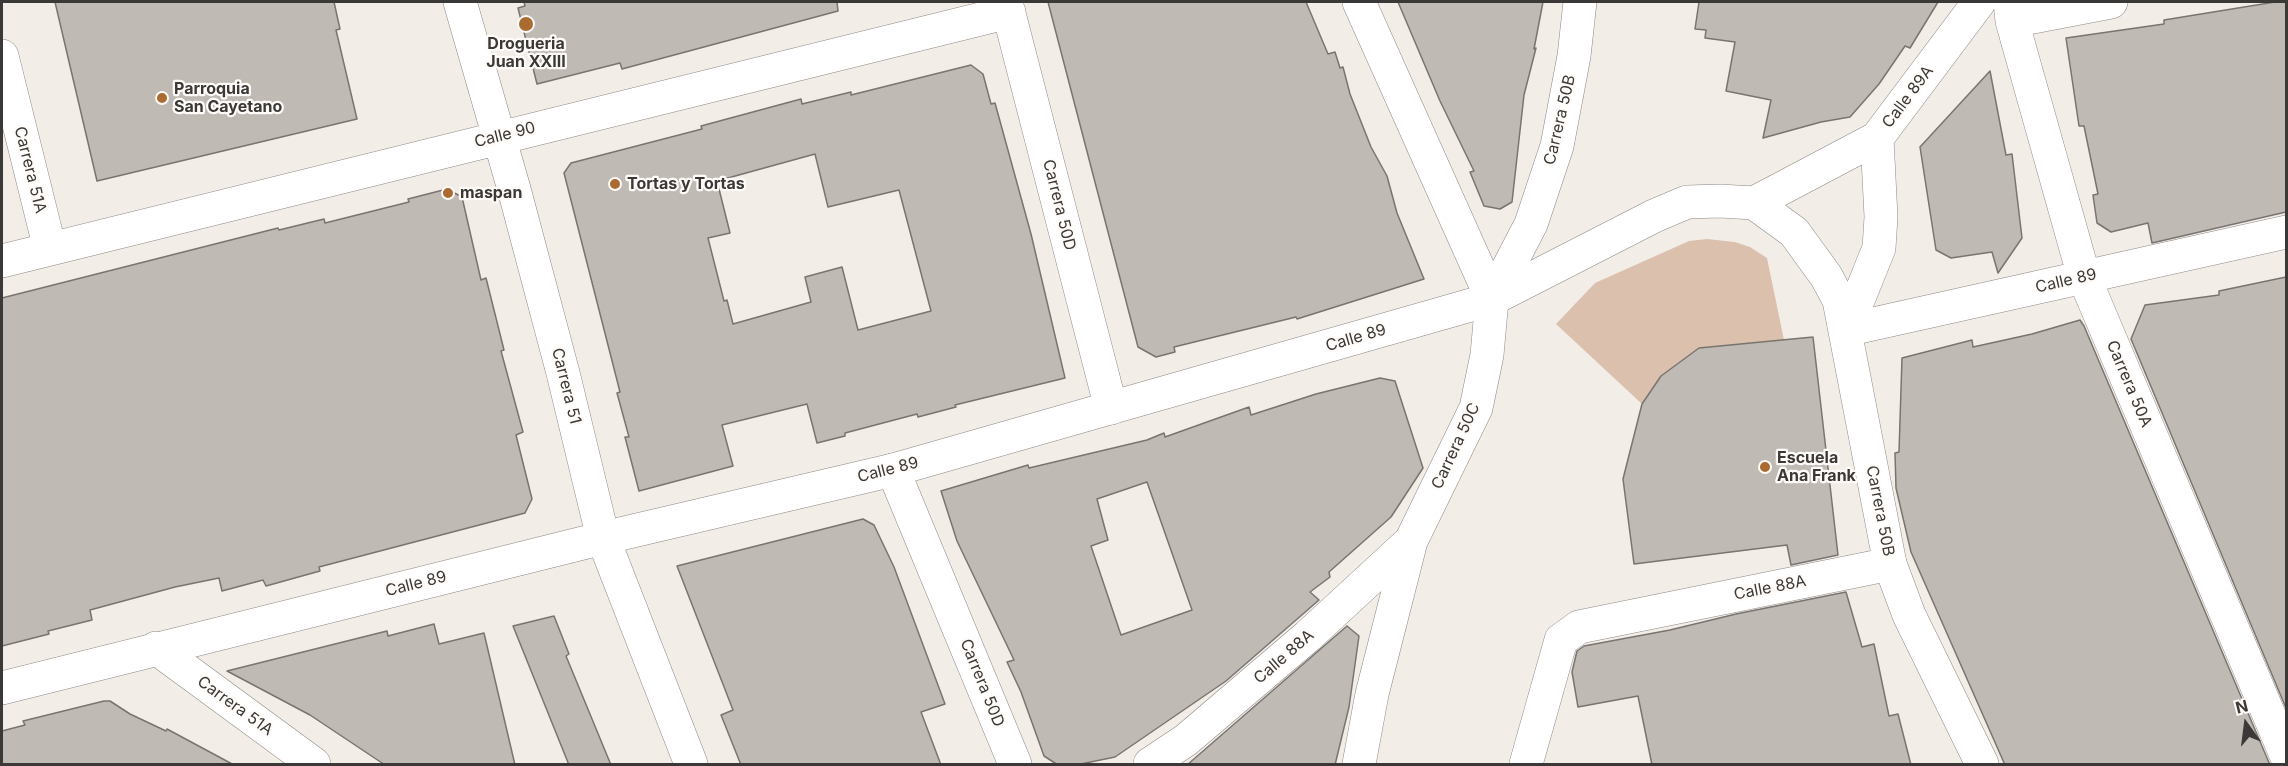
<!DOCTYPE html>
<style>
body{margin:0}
#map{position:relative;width:2288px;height:766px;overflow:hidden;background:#f3ede8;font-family:Inter,sans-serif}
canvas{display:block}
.frame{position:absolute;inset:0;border:3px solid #3b3937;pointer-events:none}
.north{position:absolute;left:2216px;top:694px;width:60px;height:60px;-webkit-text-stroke:4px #fffbf8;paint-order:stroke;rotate:346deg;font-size:16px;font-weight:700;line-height:24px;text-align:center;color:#3b3937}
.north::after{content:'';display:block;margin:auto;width:21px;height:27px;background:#3b3937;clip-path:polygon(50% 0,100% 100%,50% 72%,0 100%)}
</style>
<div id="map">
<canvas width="2288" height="766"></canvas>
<div class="frame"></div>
<div class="north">N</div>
</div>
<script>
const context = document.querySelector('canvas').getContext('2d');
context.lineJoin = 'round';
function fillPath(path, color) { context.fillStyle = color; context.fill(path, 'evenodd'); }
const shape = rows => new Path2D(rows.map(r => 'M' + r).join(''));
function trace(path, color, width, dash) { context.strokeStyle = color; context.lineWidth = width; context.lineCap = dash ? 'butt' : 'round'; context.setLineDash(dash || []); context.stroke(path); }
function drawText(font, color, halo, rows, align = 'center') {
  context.font = font + ' Inter,sans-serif'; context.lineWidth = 4.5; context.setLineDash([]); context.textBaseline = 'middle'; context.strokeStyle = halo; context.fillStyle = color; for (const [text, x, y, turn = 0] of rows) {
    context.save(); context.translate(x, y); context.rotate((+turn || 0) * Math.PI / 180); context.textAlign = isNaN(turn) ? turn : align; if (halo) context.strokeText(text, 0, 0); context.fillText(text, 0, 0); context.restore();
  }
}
fillPath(shape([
 [1707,239,1735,242,1750,247,1767,258,1784,340,1699,348,1661,376,1642,404,1556,324,1595,283,1689,241]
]), '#dbc1ad');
const building = shape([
 [55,2,334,2,340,29,336,30,357,119,97,181,55,2],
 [524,2,837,2,838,11,622,69,620,63,537,84,518,8,525,6,524,2],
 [1048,2,1306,2,1328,54,1335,52,1340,68,1343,67,1350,94,1371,147,1387,176,1397,213,1424,279,1297,319,1296,317,1174,347,1175,352,1156,357,1138,347,1048,2],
 [1398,2,1543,2,1534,49,1536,48,1524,95,1512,202,1500,209,1484,206,1470,172,1474,171,1440,101,1398,2],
 [1699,2,1938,2,1910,48,1905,46,1879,84,1850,117,1821,122,1763,138,1771,100,1726,91,1735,42,1705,38,1706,30,1695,29,1699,2],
 [2275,2,2286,2,2286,212,2152,243,2148,223,2111,232,2097,223,2093,195,2098,194,2084,126,2079,126,2066,38,2164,24,2164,20,2275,2],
 [971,65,983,74,991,104,995,103,1031,234,1065,378,955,405,956,407,918,417,917,414,845,433,845,436,817,443,807,404,722,425,733,466,639,491,625,437,629,437,617,393,620,392,564,173,571,163,702,129,701,126,801,99,802,104,851,92,851,95,971,65],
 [815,154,828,207,899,190,931,311,858,330,842,267,805,277,811,302,733,324,727,300,724,301,708,238,730,233,717,181,815,154],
 [1990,71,2006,155,2012,154,2022,238,1998,273,1992,252,1951,258,1936,250,1920,147,1990,71],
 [447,189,462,197,481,280,486,278,504,350,501,351,523,432,516,435,532,499,525,513,319,567,320,571,266,586,263,580,222,591,219,578,175,587,90,610,92,620,48,631,49,634,2,646,2,298,278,228,279,230,324,219,325,223,409,202,408,199,447,189],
 [2286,277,2286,708,2131,339,2145,305,2219,295,2219,291,2286,277],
 [2080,320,2084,326,2270,765,2005,765,1911,552,1896,488,1895,453,1899,452,1902,358,1972,340,1973,347,2032,334,2080,320],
 [1813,337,1838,555,1791,565,1787,545,1634,564,1623,479,1642,404,1661,376,1699,348,1813,337],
 [1380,378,1395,381,1423,468,1391,517,1329,572,1330,577,1310,592,1319,600,1226,681,1115,757,1076,765,1058,765,1044,756,1021,692,1007,662,1014,660,957,541,941,491,1028,465,1029,468,1147,440,1164,433,1165,437,1249,407,1251,415,1316,394,1380,378],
 [1147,482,1192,610,1121,635,1091,546,1108,540,1097,499,1147,482],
 [863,519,874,525,894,567,945,704,921,712,941,765,741,765,721,715,733,710,677,566,863,519],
 [1846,592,1862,647,1874,644,1889,716,1898,714,1911,765,1652,765,1638,696,1578,707,1572,672,1577,651,1584,646,1670,630,1736,614,1846,592],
 [554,616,569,654,566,656,611,765,569,765,513,626,554,616],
 [434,624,439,644,484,633,515,765,385,765,310,715,227,671,387,631,388,636,434,624],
 [1347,626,1359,636,1349,707,1335,765,1187,765,1347,626],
 [104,701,110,701,130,714,166,731,167,729,234,765,2,765,2,731,25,725,23,721,104,701]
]);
fillPath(building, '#c0bab5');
trace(building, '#79746f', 1.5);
const minor = shape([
 [460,2,514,189,563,373,603,538,691,764],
 [1006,2,1111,408],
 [2010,2,2012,21,2084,277,2286,755],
 [2012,21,2111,2],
 [2,56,50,249],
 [1754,203,1877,138,1979,2],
 [2,261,1009,12],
 [1492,299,1531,224,1557,146,1574,56,1580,2],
 [1846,330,2286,232],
 [1846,330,1879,248,1881,217,1877,138],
 [893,470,1015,764],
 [156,648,314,764],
 [1150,764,1186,740,1308,636,1411,541],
 [1359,764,1372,694,1411,541,1476,408,1487,355,1492,299,1359,2],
 [1526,764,1561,640,1579,627,1890,564]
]);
const tertiary = shape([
 [2,688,603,538,893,470,1492,299,1654,216,1687,202,1720,201,1754,203,1794,232,1826,276,1839,300,1890,564,1909,615,1982,764]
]);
trace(minor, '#8e8884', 34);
trace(tertiary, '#8e8884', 34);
trace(minor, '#fff', 33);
trace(tertiary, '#fff', 33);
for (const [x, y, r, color] of [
 [526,24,8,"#aa6b31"],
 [162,98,6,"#aa6b31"],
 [615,184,6,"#aa6b31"],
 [448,193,6,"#aa6b31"],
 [1765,467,6,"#aa6b31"]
]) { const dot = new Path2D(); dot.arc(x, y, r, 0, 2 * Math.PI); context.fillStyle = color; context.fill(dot); trace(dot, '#fffbf8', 2); }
drawText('bold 16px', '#3b3937', '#fffbf8', [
 ["Drogueria",526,44,"center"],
 ["Juan XXIII",526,62,"center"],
 ["Parroquia",174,89],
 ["San Cayetano",174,107],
 ["Tortas y Tortas",627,184],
 ["maspan",460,193],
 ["Escuela",1777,458],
 ["Ana Frank",1777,476]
], 'left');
drawText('16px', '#3b3937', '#fffbf8', [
 ["Calle 89A",1908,97,-53],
 ["Carrera 50B",1560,120,-77],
 ["Calle 90",505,135,-14],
 ["Carrera 51A",30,170,76],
 ["Carrera 50D",1059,205,76],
 ["Calle 89",2066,281,-13],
 ["Calle 89",1356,338,-16],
 ["Carrera 50A",2129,384,67],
 ["Carrera 51",566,386,76],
 ["Carrera 50C",1456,446,-65],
 ["Calle 89",888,470,-14],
 ["Carrera 50B",1880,511,79],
 ["Calle 89",416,584,-14],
 ["Calle 88A",1770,588,-11],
 ["Calle 88A",1284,657,-41],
 ["Carrera 50D",982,683,68],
 ["Carrera 51A",235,706,36]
]);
</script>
